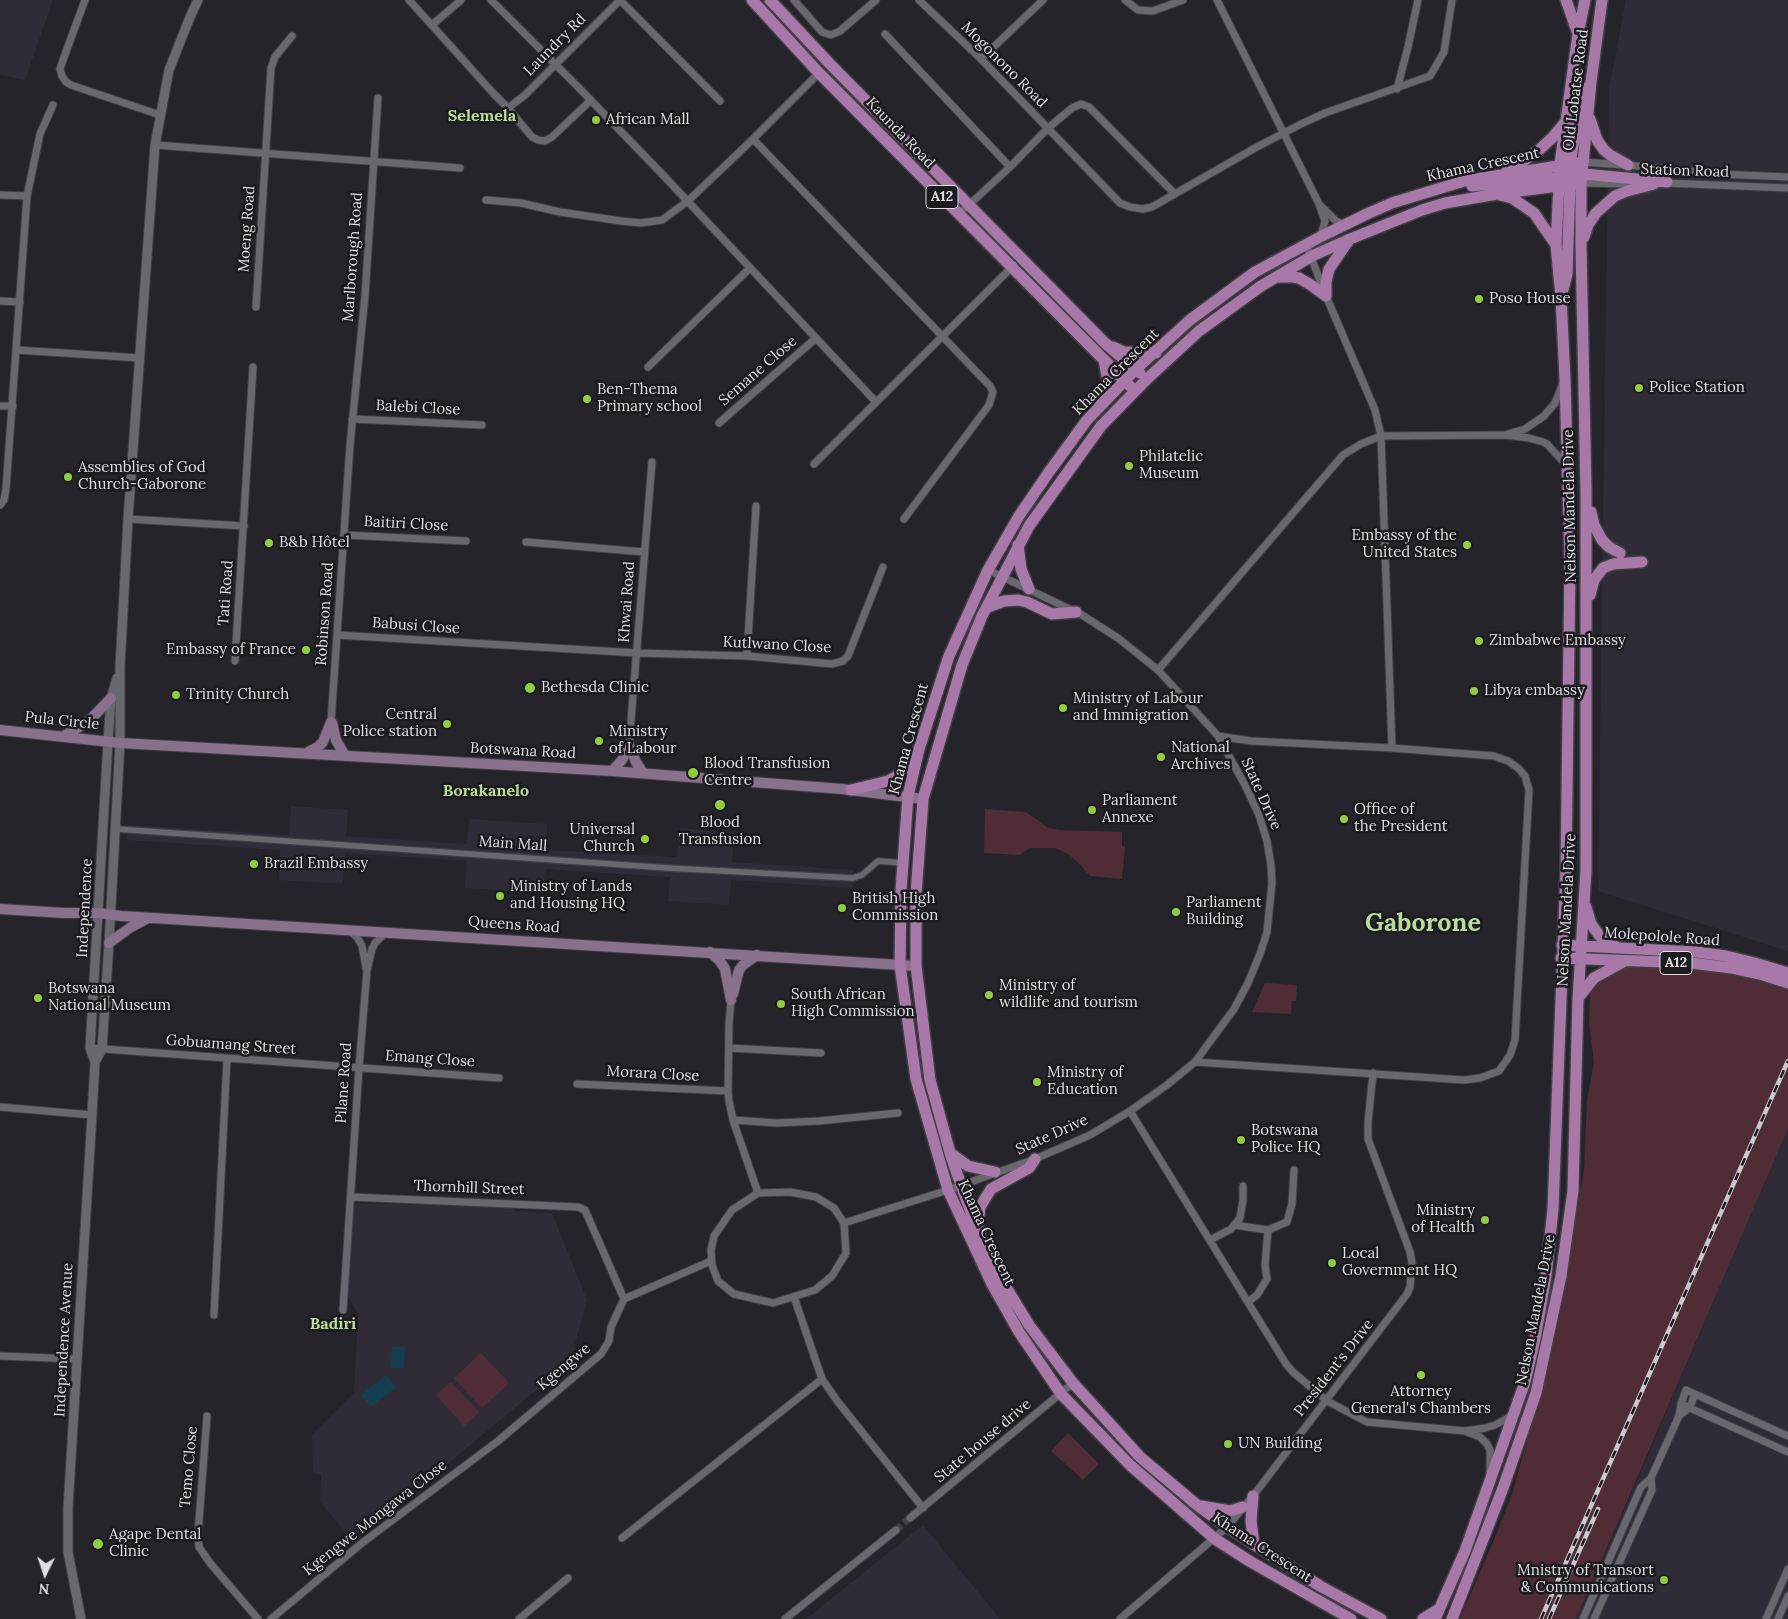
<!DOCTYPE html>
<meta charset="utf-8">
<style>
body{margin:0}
#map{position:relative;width:1788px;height:1619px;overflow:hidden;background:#25242a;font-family:Lora,serif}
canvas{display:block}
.north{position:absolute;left:20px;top:1549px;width:50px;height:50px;-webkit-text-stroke:4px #1c1b20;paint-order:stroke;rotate:184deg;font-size:14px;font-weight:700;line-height:20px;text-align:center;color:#dfdfe3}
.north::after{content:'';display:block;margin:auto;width:18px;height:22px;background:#dfdfe3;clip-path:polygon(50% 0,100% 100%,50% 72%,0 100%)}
</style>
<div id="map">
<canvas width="1788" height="1619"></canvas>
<div class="north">N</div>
</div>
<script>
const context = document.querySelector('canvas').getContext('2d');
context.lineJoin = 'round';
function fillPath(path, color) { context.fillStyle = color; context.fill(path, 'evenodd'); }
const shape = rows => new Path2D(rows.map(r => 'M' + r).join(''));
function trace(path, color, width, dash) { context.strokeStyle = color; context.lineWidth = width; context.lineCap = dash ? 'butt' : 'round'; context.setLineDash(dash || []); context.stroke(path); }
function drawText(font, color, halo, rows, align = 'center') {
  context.font = font + ' Lora,serif'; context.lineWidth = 5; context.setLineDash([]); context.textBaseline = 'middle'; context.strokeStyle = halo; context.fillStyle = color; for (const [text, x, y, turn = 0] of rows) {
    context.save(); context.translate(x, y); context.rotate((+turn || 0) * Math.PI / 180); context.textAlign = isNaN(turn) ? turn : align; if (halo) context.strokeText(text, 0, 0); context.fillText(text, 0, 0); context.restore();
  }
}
fillPath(shape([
 [0,0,53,0,25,80,0,75],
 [1626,0,1788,0,1788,951,1598,891,1609,89],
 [291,806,348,810,346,836,467,844,469,819,547,824,546,850,677,857,680,828,734,833,732,862,854,870,853,888,731,880,729,905,668,901,670,877,545,869,543,893,465,888,467,861,345,853,343,884,279,880,280,850,127,840,128,825,289,835],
 [1788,1129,1788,1619,1576,1619,1616,1529],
 [509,1200,514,1211,552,1213,587,1300,570,1362,347,1548,349,1536,320,1502,321,1475,313,1473,312,1435,354,1393,358,1314,342,1286,347,1204,457,1204,475,1202],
 [923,1525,1000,1619,806,1619]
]), '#2f2c38');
fillPath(shape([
 [985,809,1026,812,1047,827,1059,830,1122,832,1122,846,1125,846,1122,879,1090,876,1079,863,1068,854,1055,848,1030,848,1019,855,984,853],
 [1686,966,1725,969,1788,987,1788,1129,1576,1619,1460,1619,1499,1528,1513,1491,1544,1380,1560,1314,1584,1169,1587,1100,1594,1062,1589,1023,1590,988,1595,981,1619,967],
 [1265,983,1297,985,1296,1001,1292,1001,1291,1014,1252,1012],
 [481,1353,509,1383,482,1408,454,1378],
 [451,1382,479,1412,464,1426,436,1395],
 [1068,1433,1099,1464,1083,1480,1051,1451]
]), '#502c37');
fillPath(shape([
 [392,1347,405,1347,404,1368,391,1368],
 [386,1375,396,1387,371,1407,361,1395]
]), '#133e4f');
trace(shape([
 [896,1530,910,1518]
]), '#414046', 7, [7, 3.5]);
const pedestrian = shape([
 [116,829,668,868,853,878,862,875,878,861,903,863]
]);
const minor = shape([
 [85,0,63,60,60,69,62,76,66,82,71,85,160,115],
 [409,0,493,93,508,108,532,137,538,140,545,141,552,137,591,100],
 [491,0,578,87,663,175,876,402],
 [620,0,720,101],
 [794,0,822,32,831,35,840,31,876,0],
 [919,0,981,59,1120,203,1130,207,1143,209,1152,207,1255,148,1301,124,1325,113,1430,76,1444,52,1452,0],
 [1125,0,1138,10,1153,11,1183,0],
 [1217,0,1319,204,1325,221,1321,236],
 [432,25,461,0],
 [885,34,1010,167],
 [981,59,1043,0],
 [1397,89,1408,47,1418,0],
 [508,108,525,95,620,0],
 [753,139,990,386,993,392,989,405,904,519],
 [155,145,460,168],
 [1583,162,1651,167,1719,174,1788,177],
 [1581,183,1635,184],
 [1664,183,1788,188],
 [0,195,27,196],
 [486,200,521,203,560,212,621,221,641,223,662,220,688,201,753,139,819,73],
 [1321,206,1336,221,1345,225],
 [959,214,1010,167,1047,129,1072,108,1081,104,1089,107,1175,194],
 [1306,244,1326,296,1375,410,1381,436,1392,748],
 [0,301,20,302],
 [256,307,271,68,275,57,292,36],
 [17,350,140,358],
 [648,367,750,268],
 [0,406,13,406],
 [352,419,482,425],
 [719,423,816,338],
 [1508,434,1525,429,1544,416,1555,403,1563,383],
 [814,464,1014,265],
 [0,505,4,500,6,489,27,196,40,134,53,105],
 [128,519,244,526],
 [345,535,466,541],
 [526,542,644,552],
 [337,635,637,653,747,656,832,664,843,661,848,656,883,567],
 [747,656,756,506],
 [235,661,253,367],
 [1158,670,1343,455,1361,444,1381,436,1505,435,1529,438,1543,442,1547,444,1567,466],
 [331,722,350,445,365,296,378,98],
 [629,745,652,462],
 [350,931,357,937,362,946,366,968],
 [731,1000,729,1024,728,1091,729,1101,733,1120,758,1193],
 [90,1048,499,1078],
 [729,1048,821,1053],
 [1195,1062,1464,1080,1480,1078,1499,1071,1510,1055,1515,1040,1529,790,1525,776,1518,768,1508,761,1494,756,1392,748,1251,741,1218,736],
 [577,1084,728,1091],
 [0,1107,92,1115],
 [1130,1111,1286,1364,1293,1372,1327,1401,1367,1422,1465,1431,1485,1428,1495,1425,1508,1418,1512,1414],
 [733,1120,777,1123,819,1121,898,1113],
 [790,1192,816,1197,834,1208,844,1223,846,1253,832,1276,815,1290,773,1303,734,1294,718,1281,712,1265,711,1250,714,1236,732,1210,758,1193,790,1192],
 [351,1197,578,1207,585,1210,624,1299],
 [844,1223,948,1190,1035,1159,1090,1135,1130,1111,1167,1085,1195,1062,1234,1009,1248,983,1260,954,1267,932,1272,883,1271,865,1267,841,1259,815,1245,785,1218,736,1158,670,1118,638,1082,615,988,570],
 [1234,1225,1268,1230],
 [1210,1240,1231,1229,1240,1218,1243,1200,1243,1186],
 [794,1297,822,1379,838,1402,923,1508],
 [624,1299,711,1261],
 [1248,1302,1257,1295,1267,1279,1265,1265,1268,1230,1287,1222,1292,1204,1294,1170],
 [343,1310,359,1068,367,970,372,949,375,943,386,932],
 [214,1315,227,1059],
 [0,1356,77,1359],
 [1681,1404,1788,1452],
 [207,1416,198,1534,199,1547,210,1563,258,1619],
 [1679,1416,1690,1407,1695,1394],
 [1465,1431,1480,1437,1487,1444,1490,1450,1490,1472],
 [910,1518,1073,1383],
 [622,1538,822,1379],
 [271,1619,362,1543,498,1441,601,1354,609,1341,611,1327,624,1299],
 [519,1619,568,1578],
 [785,1619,896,1530],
 [1120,1619,1227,1527,1253,1496,1407,1294,1410,1287,1412,1263,1410,1252,1368,1139,1368,1122,1373,1073],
 [1583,1619,1641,1487,1651,1478,1679,1416,1681,1404,1686,1390,1788,1436],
 [1594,1619,1652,1490,1651,1478],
 [1766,1619,1788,1569],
 [1778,1619,1788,1596]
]);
const tertiary = shape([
 [95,1062,102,1049,109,943,120,743,120,667,128,519,155,145,169,70,190,17,198,0],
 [81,1619,68,1552,68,1508,92,1115,95,1062,90,1048,108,741,111,698,117,678]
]);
const secondary = shape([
 [332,723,336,740,345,756],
 [0,730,120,743,612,771,842,789,923,799],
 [64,736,89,721,111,698],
 [629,745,636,762,643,773],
 [308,752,318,747,323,742,331,722],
 [612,771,622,760,629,745],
 [0,909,64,913,99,913,121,916,916,966],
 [109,943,131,927,148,918],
 [710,952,720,961,725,969,731,1000],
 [733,994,739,970,743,965,757,955]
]);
const primary = shape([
 [752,0,819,73,1130,386],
 [770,0,830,64,1105,343,1140,373],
 [1566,0,1578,34],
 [1590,119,1597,140,1604,150,1610,155,1628,165],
 [1569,169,1581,100,1588,87],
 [1507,170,1522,162,1539,150,1553,137,1567,120],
 [1574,173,1667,182],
 [1472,186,1565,177],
 [1500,195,1512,198,1534,213,1556,245],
 [1584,237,1588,225,1596,213,1615,196,1627,191,1654,184],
 [1278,277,1292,277,1299,278,1311,285,1326,296],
 [1563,290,1567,274,1570,184,1574,173,1582,163],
 [1326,296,1326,282,1329,269,1349,240],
 [1113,347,1124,352,1156,353],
 [1099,401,1107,389,1108,382,1104,360],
 [1591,512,1594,525,1602,540,1609,547,1620,553],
 [1018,545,1021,569,1029,589],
 [1590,595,1594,580,1603,568,1613,564,1642,562],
 [988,607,1004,601,1018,600,1027,602,1052,614,1076,612],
 [851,790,888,781,899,775,916,754],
 [1586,907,1591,924,1599,935,1606,943,1615,946],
 [1562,945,1696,952,1726,956,1755,963,1788,973],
 [1561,958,1691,963,1731,968,1763,975,1788,983],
 [1578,998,1594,978,1623,962],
 [950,1153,968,1166,995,1172],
 [978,1225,980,1207,991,1189,1029,1168,1035,1159],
 [1253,1496,1251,1521,1254,1545],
 [1201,1506,1230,1511,1243,1507],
 [1351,1619,1251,1562,1215,1539,1130,1465,1061,1394,1019,1332,992,1284,948,1190,916,1079,900,965,901,890,908,796,919,749,949,656,988,570,1019,516,1049,472,1087,420,1136,369,1190,320,1255,272,1322,236,1369,213,1392,203,1464,181,1583,162],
 [1381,1619,1320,1586,1227,1527,1197,1505,1140,1457,1073,1383,1029,1325,1002,1281,977,1229,961,1185,950,1153,930,1080,916,966,916,894,923,799,962,665,982,616,1029,526,1101,426,1147,379,1199,331,1261,286,1312,256,1350,239,1422,210,1445,203,1497,194,1581,183],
 [1423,1619,1439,1609],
 [1435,1619,1465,1551,1525,1382,1535,1339,1546,1276,1553,1209,1566,869,1570,564,1565,379,1561,297,1556,245,1560,164,1578,34,1585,0],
 [1452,1619,1503,1488,1536,1393,1561,1276,1573,1191,1578,999,1586,870,1586,491,1581,247,1581,183,1591,82,1602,0]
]);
trace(pedestrian, '#403f44', 8);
trace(minor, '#403f44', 9);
trace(tertiary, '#403f44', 11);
trace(secondary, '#403f44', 12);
trace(primary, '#403f44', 14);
trace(pedestrian, '#6a686f', 5.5);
trace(minor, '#6a686f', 7);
trace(tertiary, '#6a686f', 9);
trace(secondary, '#89708c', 10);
trace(primary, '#a878a9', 11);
const rail = shape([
 [1541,1619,1788,1061],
 [1549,1619,1598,1509]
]);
trace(rail, '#c9c9cd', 4.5);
trace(rail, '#1c1b20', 2.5, [8]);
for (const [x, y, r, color] of [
 [596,120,5,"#90cd40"],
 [1479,299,5,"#90cd40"],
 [1639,388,5,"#90cd40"],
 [587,399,5,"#90cd40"],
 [1129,466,5,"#90cd40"],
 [68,477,5,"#90cd40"],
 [269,543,5,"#90cd40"],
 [1467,545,5,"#90cd40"],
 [1479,641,5,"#90cd40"],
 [306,650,5,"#90cd40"],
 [530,688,6,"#90cd40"],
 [1474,691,5,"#90cd40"],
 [176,695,5,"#90cd40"],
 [1063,708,5,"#90cd40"],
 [447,724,5,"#90cd40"],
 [599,741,5,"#90cd40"],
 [1161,757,5,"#90cd40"],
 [693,773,6,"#90cd40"],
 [720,805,6,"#90cd40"],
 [1092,810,5,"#90cd40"],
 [1344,819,5,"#90cd40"],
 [645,839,5,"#90cd40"],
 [254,864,5,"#90cd40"],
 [500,896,5,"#90cd40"],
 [842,908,5,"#90cd40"],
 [1176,912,5,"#90cd40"],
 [989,995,5,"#90cd40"],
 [38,998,5,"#90cd40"],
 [781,1004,5,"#90cd40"],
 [1037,1082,5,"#90cd40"],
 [1241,1140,5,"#90cd40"],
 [1485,1220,5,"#90cd40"],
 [1332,1263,5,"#90cd40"],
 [1421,1375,5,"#90cd40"],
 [1228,1444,5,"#90cd40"],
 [98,1544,6,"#90cd40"],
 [1664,1580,5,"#90cd40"]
]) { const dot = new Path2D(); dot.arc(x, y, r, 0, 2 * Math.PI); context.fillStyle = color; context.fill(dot); trace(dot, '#1c1b20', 2); }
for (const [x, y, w] of [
 [942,197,32],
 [1676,963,32]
]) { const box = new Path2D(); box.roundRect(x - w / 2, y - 11.5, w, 23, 4); context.fillStyle = '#1c1b20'; context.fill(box); trace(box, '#dfdfe3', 1); }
drawText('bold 14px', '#dfdfe3', null, [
 ["A12",942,197],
 ["A12",1676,963]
]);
drawText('15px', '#dfdfe3', '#1c1b20', [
 ["Laundry Rd",555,45,-45],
 ["Mogonono Road",1004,65,45],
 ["Old Lobatse Road",1576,90,-83],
 ["Kaunda Road",900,133,46],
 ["Khama Crescent",1483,165,-12],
 ["Station Road",1685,171,2],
 ["Moeng Road",247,229,-86],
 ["Marlborough Road",353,257,-86],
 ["Semane Close",758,371,-41],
 ["Khama Crescent",1116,372,-45],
 ["Balebi Close",418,408,3],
 ["Nelson Mandela Drive",1570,506,-91],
 ["Baitiri Close",406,524,3],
 ["Tati Road",226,593,-86],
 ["Khwai Road",627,602,-86],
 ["Robinson Road",325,614,-86],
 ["Babusi Close",416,626,4],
 ["Kutlwano Close",777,645,3],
 ["Pula Circle",62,721,6],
 ["Khama Crescent",909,739,-75],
 ["Botswana Road",523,751,3],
 ["State Drive",1261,794,66],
 ["Main Mall",513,844,4],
 ["Independence",85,908,-87],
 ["Nelson Mandela Drive",1567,910,-87],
 ["Queens Road",514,925,4],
 ["Molepolole Road",1662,937,4],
 ["Gobuamang Street",231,1045,4],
 ["Emang Close",430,1059,4],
 ["Morara Close",653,1074,3],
 ["Pilane Road",344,1083,-86],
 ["State Drive",1052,1135,-24],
 ["Thornhill Street",469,1188,2],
 ["Khama Crescent",986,1233,65],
 ["Nelson Mandela Drive",1536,1310,-79],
 ["Independence Avenue",64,1340,-87],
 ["Kgengwe",564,1367,-40],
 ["President's Drive",1334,1368,-52],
 ["State house drive",983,1441,-40],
 ["Temo Close",189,1467,-85],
 ["Kgengwe Mongawa Close",375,1518,-38],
 ["Khama Crescent",1262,1548,33]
]);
drawText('15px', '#dfdfe3', '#1c1b20', [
 ["African Mall",606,120],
 ["Poso House",1489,299],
 ["Police Station",1649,388],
 ["Ben-Thema",597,390],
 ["Primary school",597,407],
 ["Philatelic",1139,457],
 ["Museum",1139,474],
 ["Assemblies of God",78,468],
 ["Church-Gaborone",78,485],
 ["Embassy of the",1457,536,"right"],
 ["United States",1457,553,"right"],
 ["B&b Hôtel",279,543],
 ["Zimbabwe Embassy",1489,641],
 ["Embassy of France",296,650,"right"],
 ["Bethesda Clinic",541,688],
 ["Libya embassy",1484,691],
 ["Trinity Church",186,695],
 ["Ministry of Labour",1073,699],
 ["and Immigration",1073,716],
 ["Central",437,715,"right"],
 ["Police station",437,732,"right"],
 ["Ministry",609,732],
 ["of Labour",609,749],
 ["National",1171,748],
 ["Archives",1171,765],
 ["Blood Transfusion",704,764],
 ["Centre",704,781],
 ["Parliament",1102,801],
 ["Annexe",1102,818],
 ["Office of",1354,810],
 ["the President",1354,827],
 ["Blood",720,823,"center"],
 ["Transfusion",720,840,"center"],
 ["Universal",635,830,"right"],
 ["Church",635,847,"right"],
 ["Brazil Embassy",264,864],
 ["Ministry of Lands",510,887],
 ["and Housing HQ",510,904],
 ["British High",852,899],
 ["Commission",852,916],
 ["Parliament",1186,903],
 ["Building",1186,920],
 ["Ministry of",999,986],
 ["wildlife and tourism",999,1003],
 ["Botswana",48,989],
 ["National Museum",48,1006],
 ["South African",791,995],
 ["High Commission",791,1012],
 ["Ministry of",1047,1073],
 ["Education",1047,1090],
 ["Botswana",1251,1131],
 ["Police HQ",1251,1148],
 ["Ministry",1475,1211,"right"],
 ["of Health",1475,1228,"right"],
 ["Local",1342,1254],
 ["Government HQ",1342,1271],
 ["Attorney",1421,1392,"center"],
 ["General's Chambers",1421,1409,"center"],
 ["UN Building",1238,1444],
 ["Agape Dental",109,1535],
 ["Clinic",109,1552],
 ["Mnistry of Transort",1654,1571,"right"],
 ["& Communications",1654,1588,"right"]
], 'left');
drawText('bold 16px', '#b9dc96', '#1c1b20', [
 ["Selemela",482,116],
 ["Borakanelo",486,791],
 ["Badiri",333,1324]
]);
drawText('bold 25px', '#b9dc96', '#1c1b20', [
 ["Gaborone",1423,924]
]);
</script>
